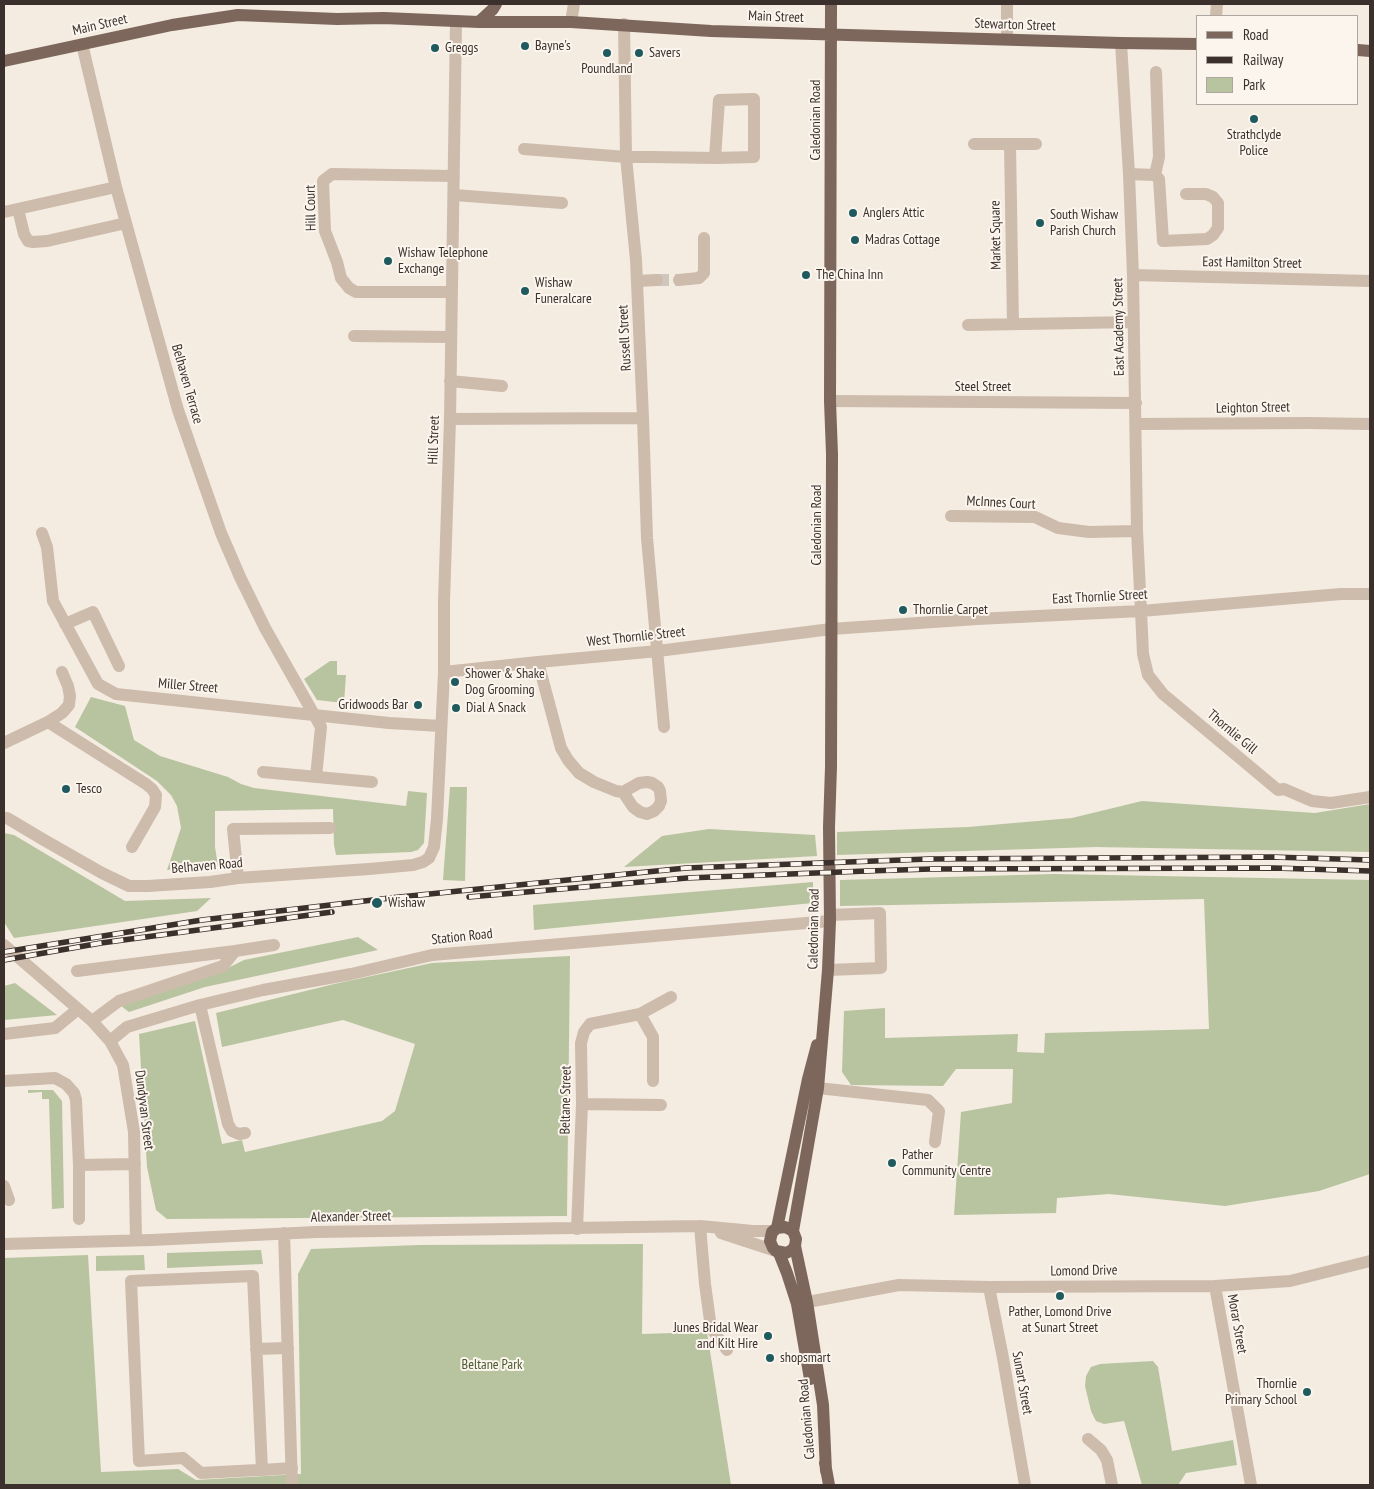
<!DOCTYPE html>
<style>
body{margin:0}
#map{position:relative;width:1374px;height:1489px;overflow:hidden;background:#f4ebe1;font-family:"PT Sans Narrow",sans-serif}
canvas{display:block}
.frame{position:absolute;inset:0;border:5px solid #3b302b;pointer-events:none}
.legend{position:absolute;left:1196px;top:15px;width:162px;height:90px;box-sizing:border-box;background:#fbf5ee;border:1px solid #aea6a0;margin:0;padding:6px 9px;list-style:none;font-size:15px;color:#3b302b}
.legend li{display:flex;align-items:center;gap:10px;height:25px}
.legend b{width:25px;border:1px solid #aea6a0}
</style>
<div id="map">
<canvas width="1374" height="1489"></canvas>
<div class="frame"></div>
<ul class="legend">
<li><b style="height:6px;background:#7d675c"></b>Road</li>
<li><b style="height:6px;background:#3b302b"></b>Railway</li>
<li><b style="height:14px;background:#b8c4a0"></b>Park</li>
</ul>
</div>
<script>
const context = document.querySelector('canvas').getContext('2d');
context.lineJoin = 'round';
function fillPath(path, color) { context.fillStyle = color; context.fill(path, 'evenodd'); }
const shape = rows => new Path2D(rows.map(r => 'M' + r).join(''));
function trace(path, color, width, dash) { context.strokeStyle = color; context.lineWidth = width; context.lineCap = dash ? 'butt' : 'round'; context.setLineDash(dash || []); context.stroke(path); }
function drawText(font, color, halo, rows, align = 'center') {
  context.font = font + ' "PT Sans Narrow",sans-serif'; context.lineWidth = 4; context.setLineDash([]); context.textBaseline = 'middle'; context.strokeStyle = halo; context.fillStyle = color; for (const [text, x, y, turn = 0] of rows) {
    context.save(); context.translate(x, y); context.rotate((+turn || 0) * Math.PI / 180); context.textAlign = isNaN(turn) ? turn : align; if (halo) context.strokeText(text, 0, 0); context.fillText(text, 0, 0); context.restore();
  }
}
fillPath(shape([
 [330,661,337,661,337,675,346,675,344,703,317,700,304,679],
 [91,697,125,706,134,740,160,756,228,777,241,784,254,788,406,806,408,791,427,793,424,843,418,850,411,852,336,855,334,845,333,809,215,811,215,847,218,866,167,870,181,828,177,806,171,795,157,781,75,727],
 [450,787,467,787,465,881,443,880],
 [1142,801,1315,813,1370,804,1370,852,1096,847,837,855,837,832,968,827,1072,818],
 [709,829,815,835,817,856,624,867,662,836],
 [4,833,14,835,125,901,211,898,197,911,14,938,4,922],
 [1054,874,1370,880,1370,1174,1319,1191,1225,1206,1109,1194,1057,1198,1056,1213,954,1215,961,1112,1012,1103,1013,1069,956,1069,943,1086,851,1085,842,1072,844,1011,885,1008,885,1038,1018,1034,1017,1052,1044,1053,1045,1033,1209,1029,1204,899,840,906,840,880],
 [813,882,813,903,534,930,533,905],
 [358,937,378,950,205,987,129,1012,121,1006,214,975,244,960],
 [570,956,567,1216,167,1219,156,1210,147,1167,139,1034,195,1021,222,1144,242,1140,245,1152,382,1121,395,1111,415,1044,343,1020,222,1047,216,1013,334,984,432,963],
 [15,983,57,1015,4,1020,4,986],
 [28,1090,53,1090,62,1101,64,1208,52,1209,49,1099,42,1099,42,1092,28,1093],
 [643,1244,642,1334,707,1332,731,1485,4,1485,4,1258,88,1255,101,1472,178,1469,196,1480,301,1474,298,1274,311,1249,419,1245],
 [261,1250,263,1264,167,1268,167,1253],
 [144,1255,145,1270,96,1271,96,1256],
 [1153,1361,1158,1367,1172,1451,1233,1440,1237,1465,1186,1473,1178,1485,1142,1485,1124,1421,1104,1424,1096,1421,1091,1411,1085,1386,1086,1376,1091,1367,1100,1364]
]), '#b8c4a0');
trace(shape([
 [657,280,679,280]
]), '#cfc6bd', 12, [12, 6]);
trace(shape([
 [1216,16,1217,4],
 [571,22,574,4],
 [624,24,626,157,636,260,643,418,647,538,664,727],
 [1007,39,1007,4],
 [1121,43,1129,174,1133,275,1137,531,1141,611,1143,654,1148,675,1163,694,1278,790,1284,789,1312,801,1331,803,1370,797],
 [82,44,116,187,178,410,221,533,240,577,265,628,321,727,316,777],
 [974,144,1036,144],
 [1010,145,1013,324],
 [524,149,626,157,652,157,715,158,754,157,754,99,719,100,715,158],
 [1129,174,1155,175,1159,179,1163,241,1207,239,1213,235,1218,228,1218,203,1213,197,1206,194,1186,194],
 [1155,175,1159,157,1156,72],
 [454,195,562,203],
 [18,209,24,234,28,241,33,242,47,241,126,223],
 [4,212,116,187],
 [1133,275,1370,281],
 [679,280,699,278,704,273,704,238],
 [637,281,657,280],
 [452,292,356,292,349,288,341,278,337,262,325,231,323,181,332,174,454,176],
 [968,325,1134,322],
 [354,336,451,337],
 [450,381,502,386],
 [830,401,1136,403],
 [450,419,643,418],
 [1137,424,1308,423,1370,424],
 [951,516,1035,517,1058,528,1089,532,1137,531],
 [42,533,47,547,53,601,98,684,116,694,389,723,441,726],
 [65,624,93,612,119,666],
 [538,662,561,748,568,760,579,773,594,782,616,791,623,792,639,783,647,782,652,783,658,787,660,791,661,801,659,806,654,811,647,814,640,812,633,807,623,792],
 [444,672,538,662,658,651,831,629,977,619,1141,611,1341,594,1370,594],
 [48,722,146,784,152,789,156,795,155,807,132,847],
 [4,743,48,722,62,713,69,705,70,696,68,686,62,672],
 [263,772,372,782],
 [4,818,7,818,44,840,102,873,129,886,148,886,210,882,238,878,369,869,413,865,423,862,429,858,434,847,437,819,444,672,444,601,450,419,456,21],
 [238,878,233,829,330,828],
 [4,945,92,1021,110,1041,123,1065,134,1132,136,1240],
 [828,970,881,968,880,913,830,915],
 [77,971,235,951],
 [200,1005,228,1124,232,1131,239,1134,245,1133],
 [640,1014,653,1037,653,1081],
 [92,1021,119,1001,223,966,235,951,274,945],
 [4,1034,55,1028,78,1009],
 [110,1041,127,1027,200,1005,263,990,351,974,432,955,830,921],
 [4,1081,55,1078,66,1084,74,1093,76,1100,79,1165,79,1219],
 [818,1088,928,1100,939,1111,935,1142],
 [582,1104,661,1105],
 [79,1165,135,1164],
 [4,1186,9,1200],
 [700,1226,705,1284,711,1328,727,1350],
 [577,1229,582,1104,581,1043,584,1032,590,1024,640,1014,671,997],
 [284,1233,292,1485],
 [721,1233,776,1251],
 [4,1244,152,1240,316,1232,700,1226,753,1231,774,1231],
 [1215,1286,1251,1485],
 [989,1287,1003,1358,1025,1485],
 [797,1304,899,1285,989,1287,1215,1286,1290,1281,1370,1261],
 [256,1349,288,1348],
 [1088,1439,1101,1450,1107,1460,1112,1485],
 [262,1470,253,1276,131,1281,139,1461,183,1458,201,1473,258,1470,262,1470,292,1468]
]), '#cdbbac', 12);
trace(shape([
 [479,22,493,9,496,4],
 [1358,50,1370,51],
 [4,61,172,25,238,15,337,19,384,18,479,22,571,22,711,31,1121,43,1198,44],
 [777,1228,808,1079,817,1045],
 [793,1231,818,1088,828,970,830,921,829,827,831,767,832,454,830,401,831,4],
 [795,1246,792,1250,786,1253,776,1251,773,1248,770,1241,772,1232,777,1228,785,1227,793,1231,796,1239,795,1246,807,1302,823,1405,826,1471],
 [779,1253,787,1273,797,1304,810,1379],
 [825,1463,829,1485]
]), '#7d675c', 12);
const rail = shape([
 [469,897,687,878,867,871,931,869,1274,868,1370,871],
 [4,952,202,920,390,898,686,868,929,859,1272,857,1370,860],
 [4,960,101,943,332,912]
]);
trace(rail, '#3b302b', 5.5);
trace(rail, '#fbf5ee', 4, [11]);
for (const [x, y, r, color] of [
 [525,46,5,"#1f5a5e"],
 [435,48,5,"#1f5a5e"],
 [607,53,5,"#1f5a5e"],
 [639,53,5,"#1f5a5e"],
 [1254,119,5,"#1f5a5e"],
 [853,213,5,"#1f5a5e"],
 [1040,223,5,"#1f5a5e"],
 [855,240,5,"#1f5a5e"],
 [388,261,5,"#1f5a5e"],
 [806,275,5,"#1f5a5e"],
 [525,291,5,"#1f5a5e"],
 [903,610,5,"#1f5a5e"],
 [455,682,5,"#1f5a5e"],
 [418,705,5,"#1f5a5e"],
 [456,708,5,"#1f5a5e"],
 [66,789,5,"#1f5a5e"],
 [377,903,6,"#1f5a5e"],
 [892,1163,5,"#1f5a5e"],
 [1060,1296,5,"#1f5a5e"],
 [768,1336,5,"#1f5a5e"],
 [770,1358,5,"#1f5a5e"],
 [1307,1392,5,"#1f5a5e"]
]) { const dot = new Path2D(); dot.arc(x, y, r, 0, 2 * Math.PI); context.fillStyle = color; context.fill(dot); trace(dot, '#fbf5ee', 2); }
drawText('14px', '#3b302b', '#fbf5ee', [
 ["Main Street",776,17,2],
 ["Main Street",100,25,-13],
 ["Stewarton Street",1015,25,2],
 ["Caledonian Road",816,120,-90],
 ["Hill Court",311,208,-91],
 ["Market Square",996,235,-91],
 ["East Hamilton Street",1252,263,1],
 ["East Academy Street",1119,327,-91],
 ["Russell Street",625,338,-93],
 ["Belhaven Terrace",187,384,74],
 ["Steel Street",983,387],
 ["Leighton Street",1253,408,-1],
 ["Hill Street",434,440,-88],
 ["McInnes Court",1001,503,3],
 ["Caledonian Road",817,525,-90],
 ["East Thornlie Street",1100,597,-3],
 ["West Thornlie Street",636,637,-6],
 ["Miller Street",188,686,5],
 ["Thornlie Gill",1232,732,40],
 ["Belhaven Road",207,866,-5],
 ["Caledonian Road",814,929,-89],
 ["Station Road",462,937,-6],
 ["Beltane Street",566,1100,-89],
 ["Dundyvan Street",144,1110,83],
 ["Alexander Street",351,1217,-1],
 ["Lomond Drive",1084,1271,-1],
 ["Morar Street",1237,1324,80],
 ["Sunart Street",1022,1383,80],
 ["Caledonian Road",807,1419,-95]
]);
drawText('14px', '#3b302b', '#fbf5ee', [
 ["Bayne's",535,46],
 ["Greggs",445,48],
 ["Savers",649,53],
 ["Poundland",607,69,"center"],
 ["Strathclyde",1254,135,"center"],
 ["Police",1254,151,"center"],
 ["Anglers Attic",863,213],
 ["South Wishaw",1050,215],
 ["Parish Church",1050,231],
 ["Madras Cottage",865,240],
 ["Wishaw Telephone",398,253],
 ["Exchange",398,269],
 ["The China Inn",816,275],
 ["Wishaw",535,283],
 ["Funeralcare",535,299],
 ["Thornlie Carpet",913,610],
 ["Shower & Shake",465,674],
 ["Dog Grooming",465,690],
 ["Gridwoods Bar",408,705,"right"],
 ["Dial A Snack",466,708],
 ["Tesco",76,789],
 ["Wishaw",388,903],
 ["Pather",902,1155],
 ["Community Centre",902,1171],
 ["Pather, Lomond Drive",1060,1312,"center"],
 ["at Sunart Street",1060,1328,"center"],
 ["Junes Bridal Wear",758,1328,"right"],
 ["and Kilt Hire",758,1344,"right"],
 ["shopsmart",780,1358],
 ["Thornlie",1297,1384,"right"],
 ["Primary School",1297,1400,"right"]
], 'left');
drawText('14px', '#4a5a2e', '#fbf5ee', [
 ["Beltane Park",492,1365]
]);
</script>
